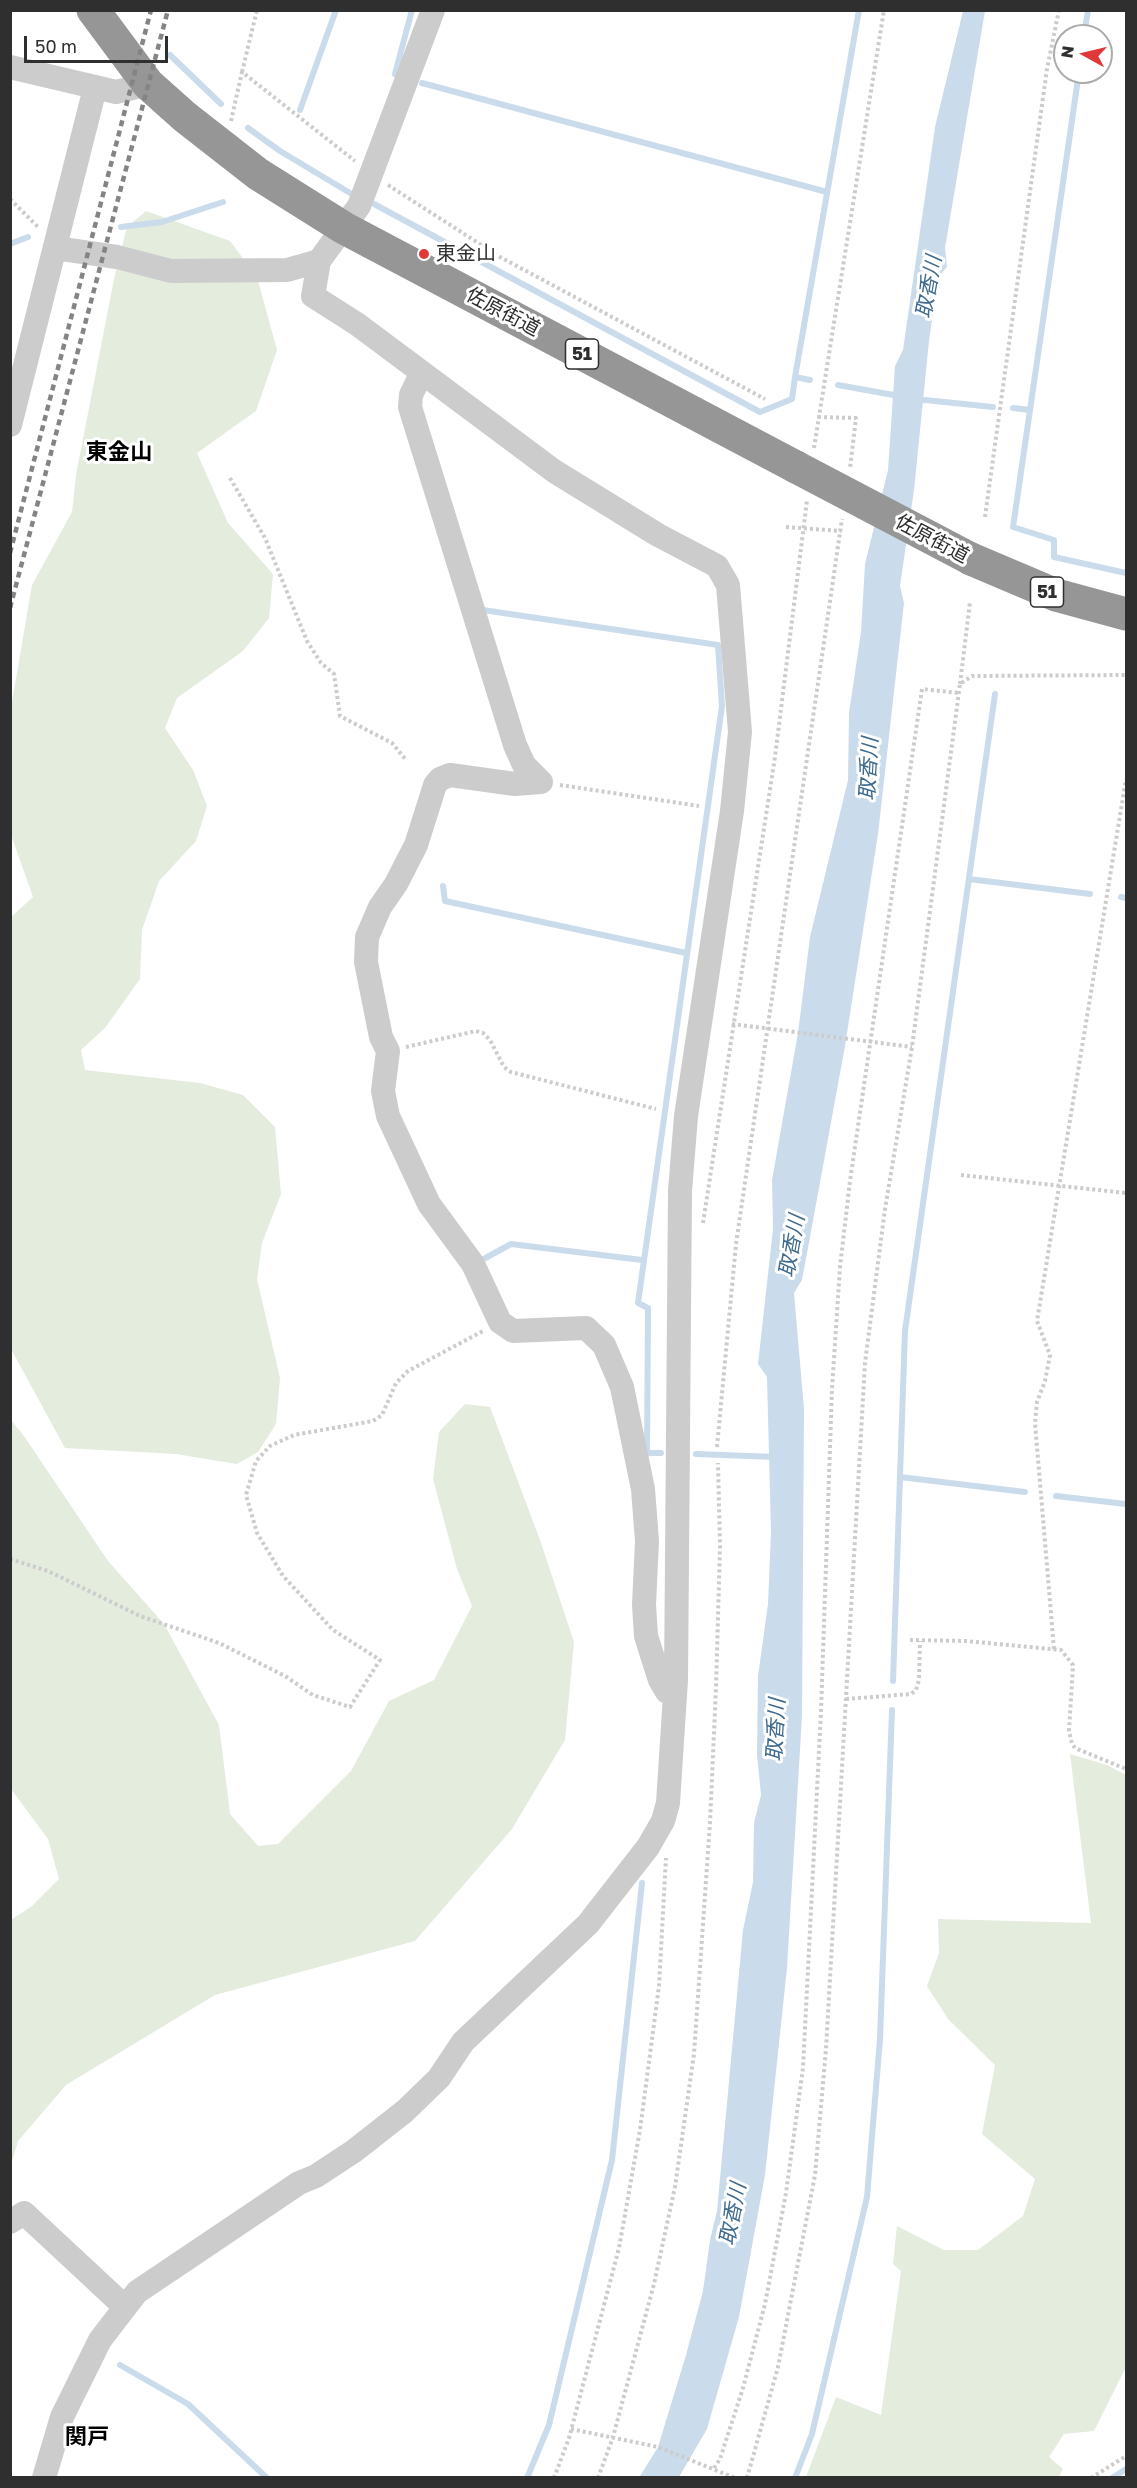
<!DOCTYPE html>
<meta charset="utf-8">
<style>
body{margin:0}
#map{position:relative;width:1137px;height:2488px;overflow:hidden;background:#fff;font-family:"Golos Text",sans-serif}
canvas{display:block}
.frame{position:absolute;inset:0;border:12px solid #2f2f2f;pointer-events:none}
.north{position:absolute;left:1053px;top:24px;width:60px;height:60px;box-sizing:border-box;background:#fff;border:2px solid #acacac;border-radius:50%;rotate:278deg;font-size:16px;font-weight:700;line-height:24px;text-align:center;color:#2f2f2f}
.north::after{content:'';display:block;margin:auto;width:21px;height:27px;background:#e03839;clip-path:polygon(50% 0,100% 100%,50% 72%,0 100%)}
.scale{position:absolute;left:24px;top:36px;width:144px;height:27px;box-sizing:border-box;border:3px solid #2f2f2f;border-top:0;padding-left:8px;font-size:18px;line-height:21px;white-space:nowrap;color:#2f2f2f;-webkit-text-stroke:4px #fff;paint-order:stroke}
</style>
<div id="map">
<canvas width="1137" height="2488"></canvas>
<div class="frame"></div>
<div class="north">N</div>
<div class="scale">50 m</div>
</div>
<script>
const context = document.querySelector('canvas').getContext('2d');
context.lineJoin = 'round';
function fillPath(path, color) { context.fillStyle = color; context.fill(path, 'evenodd'); }
const shape = rows => new Path2D(rows.map(r => 'M' + r).join(''));
function trace(path, color, width, dash) { context.strokeStyle = color; context.lineWidth = width; context.lineCap = dash ? 'butt' : 'round'; context.setLineDash(dash || []); context.stroke(path); }
function drawText(font, color, halo, rows, align = 'center') {
  context.font = font + ' "Golos Text","Noto Sans JP",sans-serif'; context.lineWidth = 6; context.setLineDash([]); context.textBaseline = 'middle'; context.strokeStyle = halo; context.fillStyle = color; for (const [text, x, y, turn = 0] of rows) {
    context.save(); context.translate(x, y); context.rotate((+turn || 0) * Math.PI / 180); context.textAlign = isNaN(turn) ? turn : align; if (halo) context.strokeText(text, 0, 0); context.fillText(text, 0, 0); context.restore();
  }
}
fillPath(shape([
 [146,211,230,241,257,277,277,350,256,411,197,453,228,523,273,574,269,618,243,651,177,698,165,728,193,770,207,806,196,841,159,881,142,930,140,979,105,1028,81,1050,85,1070,200,1083,243,1095,275,1127,281,1194,262,1243,257,1279,280,1378,276,1424,258,1452,237,1464,176,1454,65,1448,11,1349,10,918,33,897,10,832,11,708,32,585,72,512,76,475,114,279,127,227],
 [465,1404,490,1407,540,1540,574,1642,565,1740,512,1829,415,1941,215,1995,66,2085,18,2141,11,2165,11,1920,32,1906,59,1879,48,1839,11,1789,11,1420,24,1436,108,1561,164,1624,219,1725,230,1814,258,1846,278,1844,351,1771,389,1701,434,1680,472,1606,457,1569,433,1479,439,1432],
 [1070,1754,1107,1765,1126,1775,1126,2367,1094,2431,1064,2434,1049,2457,1063,2469,1059,2477,806,2477,836,2397,881,2415,901,2271,893,2264,897,2226,944,2250,978,2250,1023,2216,1035,2179,982,2134,995,2065,948,2019,927,1986,939,1953,938,1919,1091,1923]
]), '#e4ecdd');
fillPath(shape([
 [963,11,985,11,945,248,947,267,938,277,929,341,914,490,900,586,904,603,878,834,845,1046,810,1237,802,1280,794,1293,804,1409,802,1716,787,1968,765,2175,739,2317,707,2429,679,2477,639,2478,658,2447,686,2355,703,2291,710,2240,717,2211,743,1930,753,1882,754,1823,761,1795,757,1755,758,1676,768,1604,771,1533,767,1377,758,1364,773,1229,772,1180,798,1033,810,937,848,780,849,713,861,632,865,564,888,470,895,366,903,350,935,127]
]), '#cadceb');
trace(shape([
 [1084,36,1088,10],
 [170,55,221,104],
 [395,74,412,10],
 [422,83,827,192],
 [300,110,336,10],
 [248,128,280,151,350,193],
 [374,204,760,412,792,399,795,377,810,380],
 [121,227,162,222,223,202],
 [10,244,28,237],
 [795,377,859,10],
 [838,385,899,396],
 [915,399,993,407],
 [1013,408,1030,410,1013,527,1054,540,1054,557,1126,573],
 [1030,410,1079,72],
 [483,610,718,645,722,706,638,1303,648,1308,647,1453,661,1453],
 [969,879,1090,894],
 [443,886,445,901,686,953],
 [1121,897,1126,898],
 [480,1261,511,1244,642,1260],
 [696,1454,776,1457],
 [900,1477,1025,1492],
 [1056,1496,1126,1504],
 [893,1681,905,1331,995,694],
 [120,2365,188,2404,267,2478],
 [527,2478,549,2425,612,2160,642,1883],
 [795,2478,812,2434,867,2197,880,2039,892,1710],
 [1112,2478,1126,2469]
]), '#cadceb', 6);
trace(shape([
 [242,72,257,10],
 [231,121,242,72,355,161],
 [388,185,500,257,765,399],
 [10,199,39,228],
 [818,417,856,418,850,468],
 [814,448,884,10],
 [230,478,265,538,307,641,321,663,334,674,340,716,392,743,406,760],
 [985,517,1047,69,1059,10],
 [786,527,841,531],
 [960,684,970,602],
 [560,785,699,806],
 [732,1024,912,1047],
 [406,1047,476,1031,483,1033,490,1040,504,1067,511,1072,656,1109],
 [961,1175,1126,1193],
 [703,1223,775,757,807,500],
 [717,1447,736,1244,842,519],
 [10,1559,48,1571,140,1616,219,1643,285,1676,313,1695,350,1707,380,1660,333,1630,283,1576,257,1533,246,1495,256,1461,270,1446,294,1435,373,1421,382,1415,396,1383,408,1371,483,1331],
 [910,1640,966,1641,1061,1650,1073,1665,1069,1731,1072,1744,1075,1748,1126,1769],
 [1054,1649,1035,1423,1037,1402,1045,1381,1050,1355,1037,1321,1126,779],
 [846,1699,911,1694,916,1690,919,1680,920,1641],
 [571,2429,658,2447,735,2478],
 [714,2468,720,2459,743,2388,765,2304,786,2193,803,2068,821,1711,832,1389,840,1267,850,1181,922,689,959,693],
 [554,2478,569,2438,619,2248,640,2130,659,1986,666,1858],
 [598,2478,613,2437,654,2284,675,2187,694,2054,710,1823,716,1688,720,1547,718,1463],
 [747,2478,778,2367,815,2175,826,2049,865,1363,885,1209,912,1047,960,684,972,676,1126,675],
 [1091,2478,1126,2456]
]), '#ccc', 4, [3, 3]);
trace(shape([
 [10,67,116,92,148,84],
 [55,248,117,257,171,271,287,270,319,261],
 [421,374,411,395,410,407,515,745,524,765,541,782,515,784,450,775,440,779,435,785,416,845,396,884,380,907,367,937,366,962,381,1037,388,1051,383,1091,388,1116,429,1204,473,1264,500,1322,513,1331,586,1328,604,1345,622,1387,643,1489,647,1541,644,1605,646,1636,660,1680,667,1692,675,1695],
 [10,425,95,88],
 [10,2222,24,2213,125,2307],
 [44,2478,62,2417,100,2340,137,2292,299,2183,316,2176,354,2151,405,2111,439,2078,463,2042,588,1924,648,1847,663,1821,668,1803,676,1680,680,1191,686,1116,732,811,740,732,728,585,717,566,658,535,554,471,357,324,313,296,319,261,359,206,433,10]
]), '#ccc', 24);
trace(shape([
 [93,10,148,84,185,117,258,174,344,228,796,467],
 [971,559,1056,595,1126,614]
]), '#969696', 33);
trace(shape([
 [10,553,151,10],
 [10,608,168,10]
]), '#848484', 4.5, [6, 4.5]);
trace(shape([
 [796,467,971,559]
]), '#969696', 33);
for (const [x, y, r, color] of [
 [424,254,6,"#e03839"]
]) { const dot = new Path2D(); dot.arc(x, y, r, 0, 2 * Math.PI); context.fillStyle = color; context.fill(dot); trace(dot, '#fff', 2); }
for (const [x, y, w] of [
 [582,354,33],
 [1047,592,33]
]) { const box = new Path2D(); box.roundRect(x - w / 2, y - 15, w, 30, 4.5); context.fillStyle = '#fff'; context.fill(box); trace(box, '#2f2f2f', 1.5); }
drawText('bold 18px', '#2f2f2f', null, [
 ["51",582,354],
 ["51",1047,592]
]);
drawText('20px', '#2f2f2f', '#fff', [
 ["東金山",436,254]
], 'left');
drawText('20px', '#2f2f2f', '#fff', [
 ["佐原街道",503,312,28],
 ["佐原街道",932,539,28]
]);
drawText('italic 21px', '#3f6b8f', '#fff', [
 ["取香川",929,287,-80],
 ["取香川",869,769,-87],
 ["取香川",792,1246,-80],
 ["取香川",776,1730,-87],
 ["取香川",733,2214,-79]
]);
drawText('bold 22px', '#000', '#fff', [
 ["東金山",119,452],
 ["関戸",87,2437]
]);
</script>
